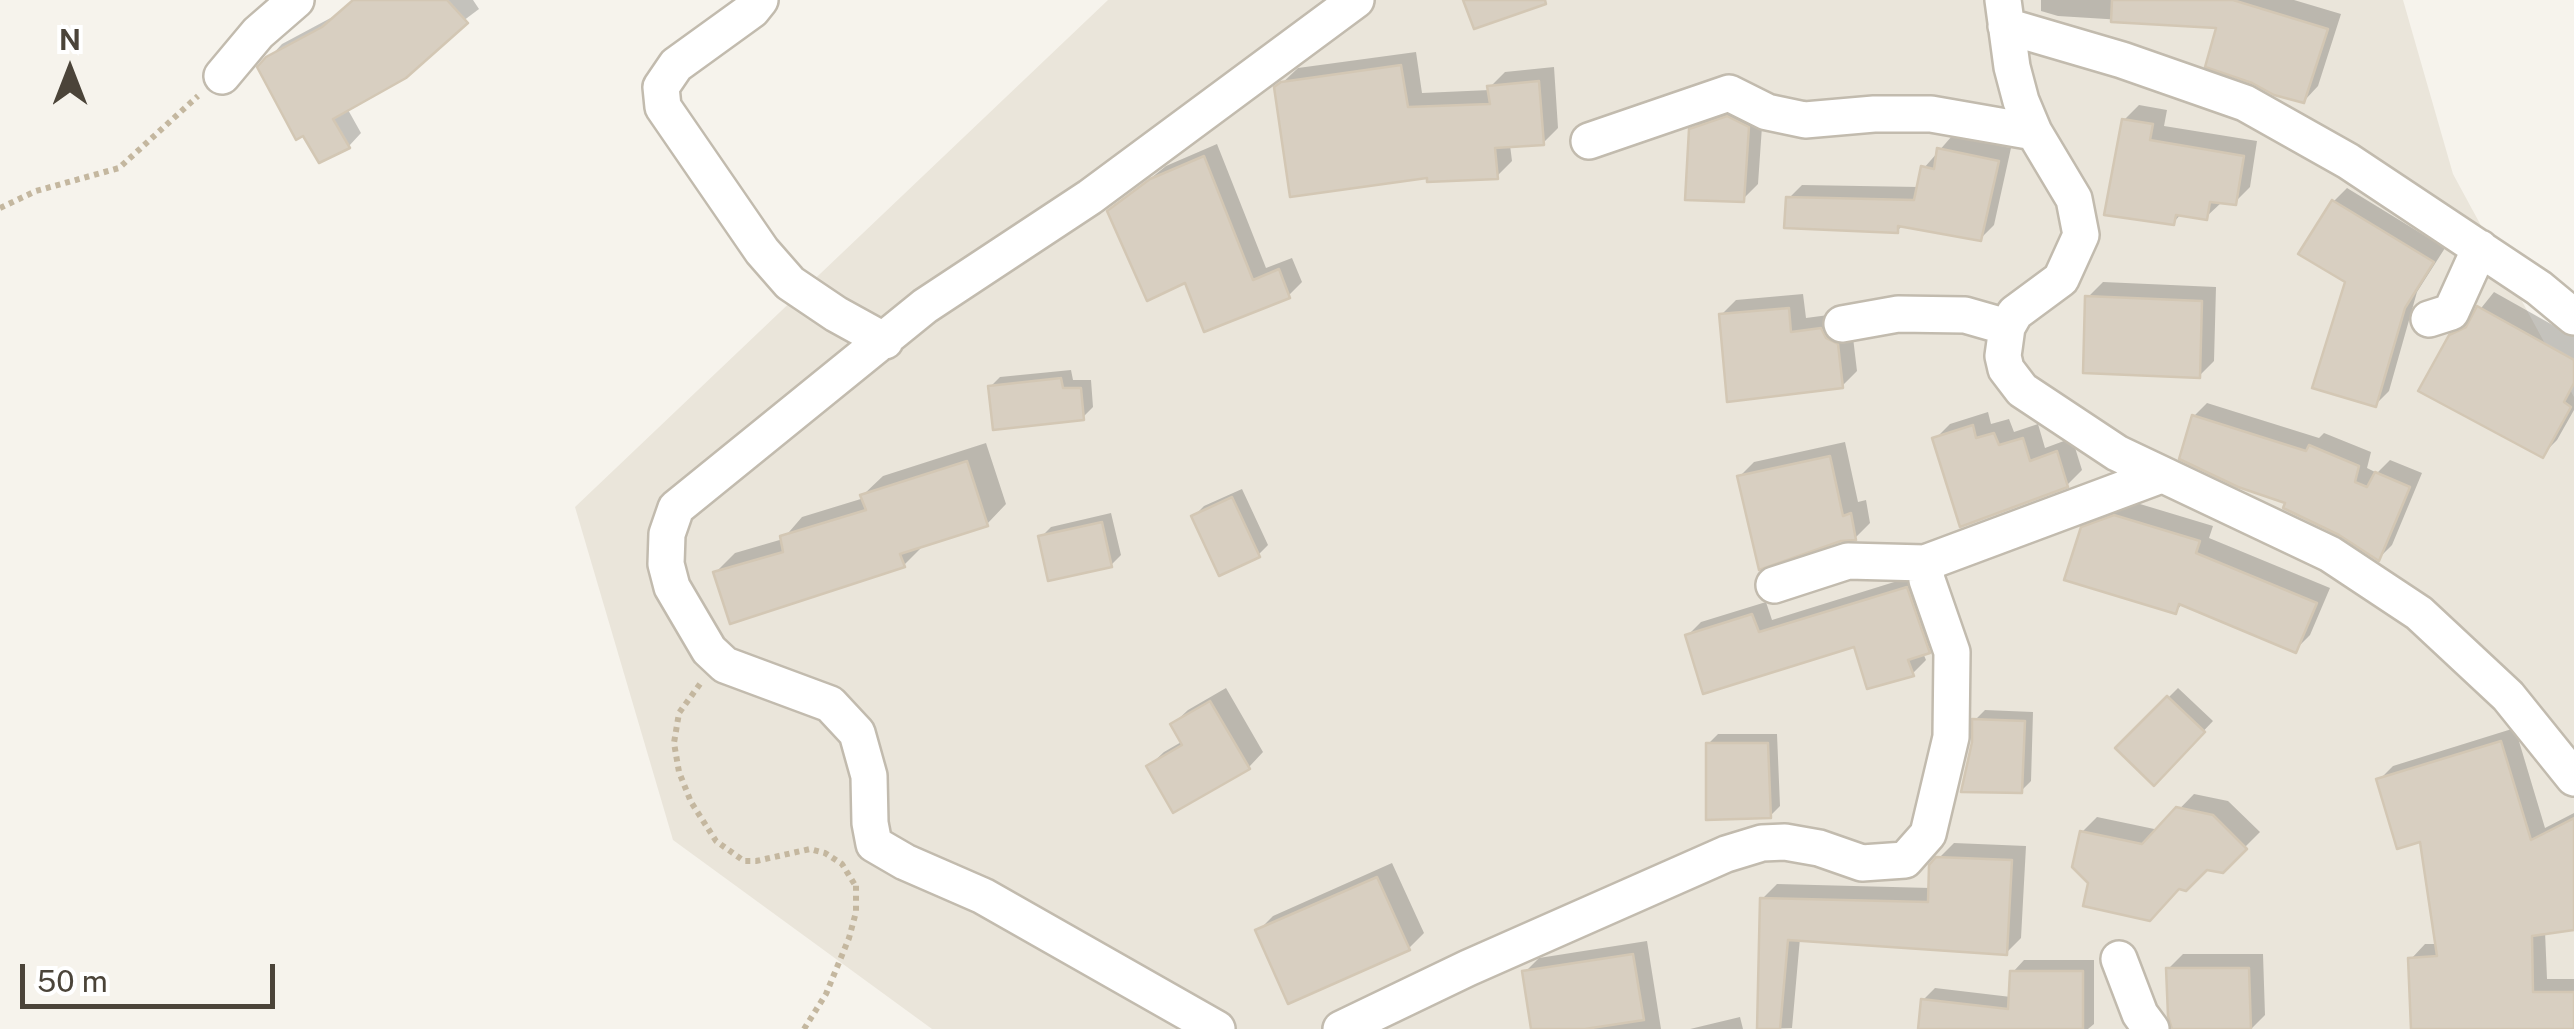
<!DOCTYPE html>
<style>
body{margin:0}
#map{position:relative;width:2574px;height:1029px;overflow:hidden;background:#f6f3ec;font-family:"Public Sans",sans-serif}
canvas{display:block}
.north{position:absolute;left:20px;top:20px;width:100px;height:100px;-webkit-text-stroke:8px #fff;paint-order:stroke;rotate:0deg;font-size:28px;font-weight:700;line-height:40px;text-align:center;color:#4b4439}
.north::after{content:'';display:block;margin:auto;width:35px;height:45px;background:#4b4439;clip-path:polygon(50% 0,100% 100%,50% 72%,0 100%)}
.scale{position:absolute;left:20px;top:964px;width:255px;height:45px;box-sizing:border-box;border:5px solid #4b4439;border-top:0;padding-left:12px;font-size:30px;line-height:35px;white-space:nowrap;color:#4b4439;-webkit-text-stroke:8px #fff;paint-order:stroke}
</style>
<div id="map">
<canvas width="2574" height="1029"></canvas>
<div class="north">N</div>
<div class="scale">50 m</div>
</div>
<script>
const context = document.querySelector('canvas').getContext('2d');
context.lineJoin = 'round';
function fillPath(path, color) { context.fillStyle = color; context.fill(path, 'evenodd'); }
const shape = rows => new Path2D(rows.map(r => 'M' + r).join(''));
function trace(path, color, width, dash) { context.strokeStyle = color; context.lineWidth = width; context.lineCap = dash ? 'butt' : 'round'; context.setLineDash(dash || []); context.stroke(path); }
fillPath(shape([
 [1108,0,2403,0,2453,174,2574,397,2574,1029,932,1029,673,840,575,507]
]), '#eae5da');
fillPath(shape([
 [355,0,473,0,479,9,347,108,361,133,349,146,268,59,282,44,338,14],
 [2041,0,2294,0,2341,14,2318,86,2304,101,2219,26,2058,16,2041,11],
 [1416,52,1422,93,1490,90,1490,87,1505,72,1554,67,1558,128,1543,143,1510,145,1512,161,1497,176,1277,88,1298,68],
 [1744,102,1763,112,1758,184,1743,199,1692,130,1707,115],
 [2139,105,2167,110,2164,126,2257,141,2250,187,2235,202,2222,202,2206,217,2182,213,2173,223,2124,120],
 [1952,136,2011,148,1994,225,1981,238,1903,225,1897,231,1789,198,1802,185,1919,187,1924,168],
 [1217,144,1266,268,1292,258,1302,282,1288,296,1186,280,1110,211,1166,166],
 [2347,188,2445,248,2417,292,2389,391,2376,404,2348,281,2302,253,2334,201],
 [2103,282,2216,287,2214,361,2199,376,2088,297],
 [2494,292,2574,337,2574,410,2557,440,2542,455,2451,337,2474,317],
 [1803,294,1806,318,1836,314,1852,329,1857,371,1842,386,1721,315,1736,300],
 [1071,370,1073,380,1091,380,1093,407,1083,417,990,387,1000,377],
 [2207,403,2319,438,2324,433,2371,452,2367,468,2377,473,2390,460,2422,473,2392,545,2379,558,2289,501,2194,416],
 [1988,412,1991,424,2009,419,2014,432,2038,424,2045,448,2072,438,2082,470,2067,485,1935,439,1950,424],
 [1845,442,1858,502,1866,500,1870,523,1855,538,1739,477,1754,462],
 [986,443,1006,504,987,524,923,546,904,565,715,573,735,553,783,539,802,517,864,498,863,495,883,476],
 [1242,489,1268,545,1258,555,1194,516,1204,506],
 [2130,501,2213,526,2209,538,2330,588,2310,635,2295,650,2183,603,2176,611,2083,529,2099,513],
 [1111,513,1121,555,1111,565,1041,537,1051,527],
 [1920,574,1942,638,1923,653,1926,660,1912,674,1856,644,1688,635,1701,622,1766,602,1772,620],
 [1226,688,1263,752,1249,767,1149,766,1164,752,1183,741,1173,724,1188,710],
 [2178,688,2213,721,2154,783,2118,748],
 [1985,710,2033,712,2031,781,2021,791,1975,720],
 [2515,728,2545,828,2574,813,2574,927,2545,931,2547,979,2574,979,2574,1029,2414,1029,2411,959,2425,944,2438,944,2422,838,2379,780,2393,766],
 [1718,734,1777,734,1780,806,1770,816,1708,744],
 [2194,794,2228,801,2260,832,2222,870,2207,867,2090,882,2082,832,2097,817,2159,830],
 [1954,843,2026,846,2021,938,2006,953,1800,938,1792,1028,1760,1029,1762,899,1777,884,1931,888,1931,866],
 [1392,863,1424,933,1409,948,1258,931,1273,916],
 [1647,941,1661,1029,1533,1029,1525,972,1539,958],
 [2183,954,2263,954,2265,1015,2251,1029,2173,1029,2168,969],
 [2024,960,2094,960,2094,1024,2088,1029,1918,1029,1923,1000,1935,988,2011,997,2013,972],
 [1740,1017,1743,1029,1690,1029]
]), '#0003');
const building = shape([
 [353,0,447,0,468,23,406,78,333,119,350,148,319,163,303,136,296,140,257,67,266,57,322,27,353,0],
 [1463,0,1545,0,1546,4,1474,29,1463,0],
 [2112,0,2233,0,2328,29,2304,103,2274,95,2252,83,2205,67,2216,28,2111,22,2112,0],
 [1401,65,1408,107,1490,104,1487,86,1539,81,1544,145,1495,148,1498,179,1427,182,1427,178,1290,197,1274,87,1281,82,1401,65],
 [1727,116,1749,127,1744,202,1685,200,1689,129,1727,116],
 [2122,119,2153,124,2150,140,2244,156,2236,205,2210,202,2207,220,2176,215,2174,225,2104,215,2122,119],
 [1937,148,1999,161,1981,241,1898,226,1898,233,1784,228,1786,197,1914,200,1921,166,1934,169,1937,148],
 [1204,156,1253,280,1279,269,1290,298,1204,332,1185,283,1147,301,1107,211,1150,179,1204,156],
 [2332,200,2434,262,2405,308,2376,407,2312,388,2345,282,2298,254,2332,200],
 [2085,296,2202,301,2200,378,2083,373,2085,296],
 [2477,306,2574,360,2574,383,2564,402,2571,407,2543,458,2418,391,2449,335,2466,327,2477,306],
 [1789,308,1791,332,1821,328,1826,338,1838,344,1843,388,1727,402,1719,314,1789,308],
 [1061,378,1063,388,1081,388,1084,420,993,430,988,386,1061,378],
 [2192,415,2306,451,2309,445,2359,466,2355,482,2367,487,2375,472,2410,487,2379,561,2339,535,2283,508,2285,503,2238,487,2179,459,2192,415],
 [1973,425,1976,438,1994,433,1999,445,2023,438,2030,461,2057,451,2068,487,1960,527,1932,438,1973,425],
 [1830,456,1843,516,1851,513,1856,540,1841,541,1759,570,1737,476,1830,456],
 [967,461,988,526,900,554,905,567,730,624,713,572,783,552,780,536,866,510,860,495,967,461],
 [1232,497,1260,557,1219,576,1191,516,1232,497],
 [2114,515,2200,541,2196,553,2317,603,2296,653,2179,604,2176,614,2064,580,2081,527,2114,515],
 [1102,522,1112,567,1048,581,1038,536,1102,522],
 [1907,587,1930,653,1908,660,1914,676,1867,689,1854,647,1703,694,1685,635,1752,614,1759,632,1907,587],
 [2167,696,2205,732,2154,786,2115,748,2167,696],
 [1210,701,1250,769,1173,813,1146,766,1182,745,1170,724,1210,701],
 [1972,719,2025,721,2022,793,1961,792,1972,742,1972,719],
 [2501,741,2531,840,2574,818,2574,930,2532,936,2533,992,2574,992,2574,1029,2411,1029,2408,958,2437,956,2420,842,2397,849,2376,779,2501,741],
 [1706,743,1768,743,1771,818,1706,820,1706,743],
 [2176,807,2213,815,2247,849,2223,873,2207,870,2186,891,2179,889,2150,921,2083,906,2088,883,2072,867,2080,831,2142,844,2176,807],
 [1936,857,2012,860,2007,955,1788,940,1780,1029,1757,1029,1760,898,1928,902,1929,865,1936,857],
 [1377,877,1410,950,1288,1004,1255,930,1377,877],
 [1633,954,1644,1020,1585,1029,1531,1029,1522,971,1633,954],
 [2166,968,2249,968,2251,1029,2172,1029,2168,1016,2166,968],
 [2010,971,2083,971,2083,1029,1918,1029,1921,999,2008,1009,2010,971]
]);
fillPath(building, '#d8cfc1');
trace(building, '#d3c7b4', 2.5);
const street = shape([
 [760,0,752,10,676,65,661,87,663,107,762,251,790,283,836,314,885,341],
 [2003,0,2012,67,2021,101,2034,132,2074,199,2081,235,2061,279,2015,313,2007,327,2003,356,2006,369,2022,390,2117,453,2330,554,2419,613,2508,696,2574,778],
 [2006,26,2122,60,2245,103,2348,161,2539,288,2574,317],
 [222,76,258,33,296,0],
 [1589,141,1729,93,1767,112,1805,120,1874,114,1931,114,2034,132],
 [2429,319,2451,312,2480,248],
 [1842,324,1898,314,1965,315,2007,327],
 [1774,585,1848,561,1925,563],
 [2119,959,2140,1014,2151,1029],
 [1217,1029,983,896,905,862,874,844,870,823,869,776,857,733,830,704,725,665,709,650,672,587,666,564,667,534,676,508,925,306,1090,197,1356,0],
 [1341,1029,1468,968,1726,854,1762,843,1785,842,1819,848,1862,863,1905,860,1928,834,1951,737,1952,652,1927,580,1925,563,2161,475]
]);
trace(street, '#c2bbae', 40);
trace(shape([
 [0,208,36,191,119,168,198,96],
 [700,684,679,713,674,743,679,772,691,802,716,841,744,861,756,861,810,849,825,853,842,864,855,885],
 [804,1029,826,994,849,938,856,912,856,881]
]), '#c4b79f', 6, [5, 5]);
trace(street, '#fff', 35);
</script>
